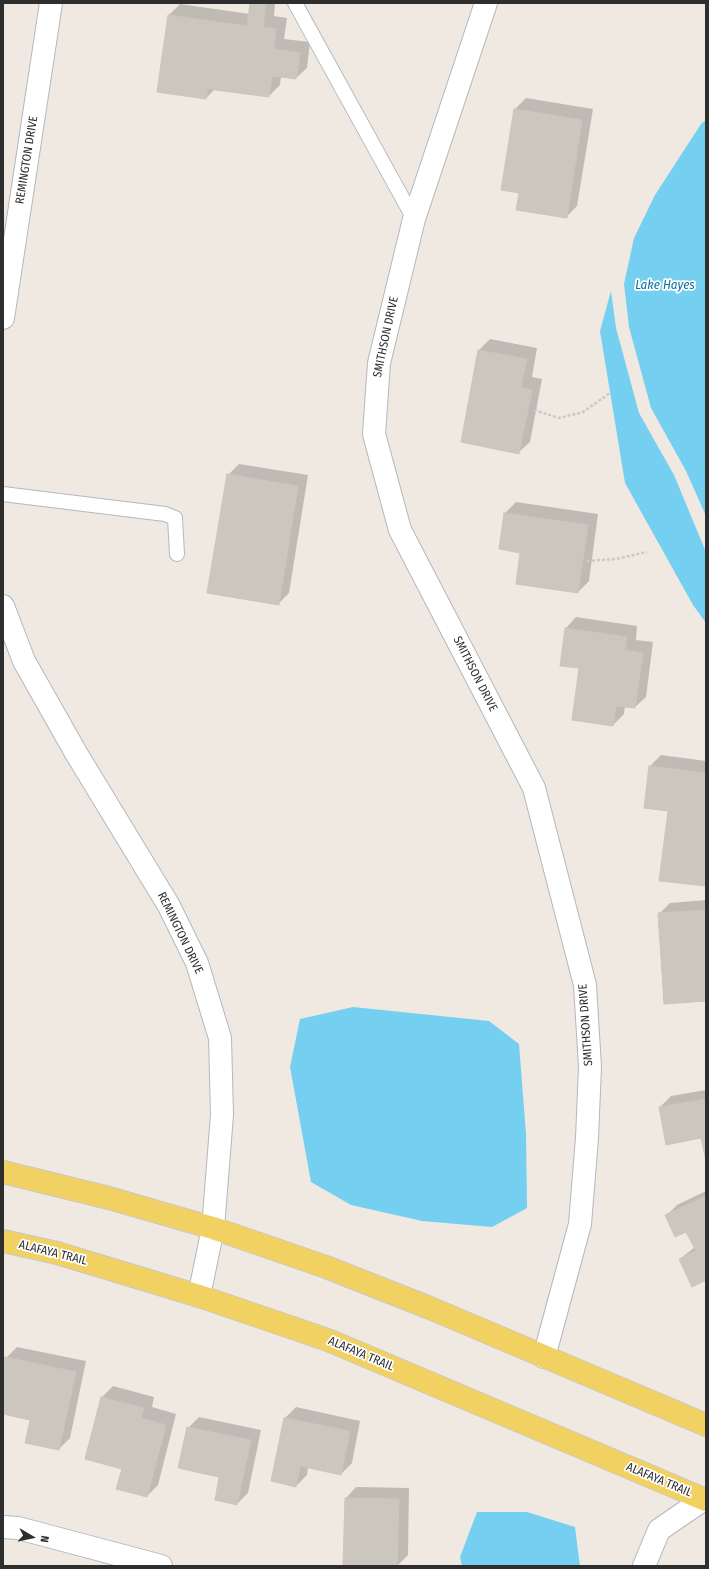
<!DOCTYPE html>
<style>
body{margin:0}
#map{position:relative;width:709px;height:1569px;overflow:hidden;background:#efe9e1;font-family:"Fira Sans Condensed",sans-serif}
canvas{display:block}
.frame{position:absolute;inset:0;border:4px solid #2e2e2e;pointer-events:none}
.north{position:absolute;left:12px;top:1517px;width:40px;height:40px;-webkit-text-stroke:3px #fff;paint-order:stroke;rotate:99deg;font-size:11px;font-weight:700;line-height:16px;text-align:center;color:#2e2e2e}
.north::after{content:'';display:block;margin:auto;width:14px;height:18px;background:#2e2e2e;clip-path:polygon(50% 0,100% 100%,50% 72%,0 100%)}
</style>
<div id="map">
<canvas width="709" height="1569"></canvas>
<div class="frame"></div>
<div class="north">N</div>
</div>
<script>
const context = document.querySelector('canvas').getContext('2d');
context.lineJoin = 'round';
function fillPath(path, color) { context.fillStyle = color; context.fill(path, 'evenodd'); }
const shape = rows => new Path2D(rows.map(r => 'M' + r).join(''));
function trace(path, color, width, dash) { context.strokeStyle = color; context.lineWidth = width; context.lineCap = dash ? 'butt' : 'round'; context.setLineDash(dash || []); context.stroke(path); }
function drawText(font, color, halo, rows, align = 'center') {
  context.font = font + ' "Fira Sans Condensed",sans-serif'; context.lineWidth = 3.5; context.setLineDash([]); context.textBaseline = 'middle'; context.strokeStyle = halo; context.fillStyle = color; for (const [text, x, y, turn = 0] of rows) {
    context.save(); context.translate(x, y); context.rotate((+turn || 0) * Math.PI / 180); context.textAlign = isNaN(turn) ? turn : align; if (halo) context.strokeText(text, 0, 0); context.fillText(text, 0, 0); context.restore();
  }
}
fillPath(shape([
 [706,120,706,516,686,471,651,408,629,327,624,284,634,238,655,195,701,124],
 [611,291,616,328,639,413,674,475,706,552,706,623,693,605,625,483,600,331],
 [353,1007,489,1021,519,1044,526,1134,527,1208,492,1227,422,1221,351,1205,311,1182,290,1067,300,1019],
 [477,1512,527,1512,575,1527,580,1566,462,1566,460,1557]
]), '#75cff0');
fillPath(shape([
 [251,3,275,3,274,16,287,18,284,39,310,42,307,68,296,78,281,76,280,85,269,96,215,89,206,98,169,15,180,4,250,14],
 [526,98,593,109,577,206,566,217,520,192,515,109],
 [490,339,537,348,532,377,542,379,530,442,519,452,462,441,479,350],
 [239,464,308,475,289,593,278,604,228,475],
 [516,502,598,514,589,581,578,592,522,552,500,548,505,513],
 [576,617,637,626,636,640,653,642,646,697,635,707,625,706,624,714,613,725,580,668,566,628],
 [661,755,706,761,706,885,669,811,650,766],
 [706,900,706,1000,659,914,670,903],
 [706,1090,706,1156,702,1136,660,1107,671,1096],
 [706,1191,706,1279,680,1259,695,1247,687,1230,666,1216,677,1205],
 [17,1347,86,1361,70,1438,59,1449,31,1419,3,1413,3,1374,6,1358],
 [113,1386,154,1397,152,1407,176,1414,158,1485,147,1496,123,1468,86,1458,102,1397],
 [296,1407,360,1421,352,1463,341,1474,308,1467,307,1475,296,1486,285,1418],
 [199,1417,261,1430,248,1493,237,1504,221,1476,188,1428],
 [356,1487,409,1488,408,1555,397,1566,344,1565,346,1498]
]), '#0003');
const building = shape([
 [250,3,266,3,263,27,276,29,274,49,300,53,296,79,272,76,269,97,208,89,206,99,157,92,168,15,247,26,250,3],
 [514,109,582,120,567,218,516,210,519,193,501,190,514,109],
 [478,350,527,359,521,388,532,390,519,454,461,442,478,350],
 [227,474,298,486,279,605,207,593,227,474],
 [504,513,588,525,578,593,516,584,520,553,499,549,504,513],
 [565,628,627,637,625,650,643,653,635,708,616,706,613,726,572,720,579,668,560,666,565,628],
 [649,766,706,773,706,886,659,881,668,811,644,808,649,766],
 [706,910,706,1001,664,1004,658,913,706,910],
 [706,1099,706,1161,701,1138,666,1145,659,1107,706,1099],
 [706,1196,706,1280,692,1287,679,1259,696,1251,686,1232,675,1237,665,1215,706,1196],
 [5,1357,76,1372,59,1450,25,1443,30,1420,3,1414,3,1369,5,1357],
 [101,1397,144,1408,141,1418,166,1425,147,1497,116,1489,122,1469,85,1459,101,1397],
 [284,1418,350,1431,341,1475,300,1466,296,1487,271,1481,284,1418],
 [187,1427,251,1440,237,1505,215,1500,219,1477,178,1468,187,1427],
 [345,1498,399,1499,397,1566,343,1566,345,1498]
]);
fillPath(building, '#cbc7bf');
trace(building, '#cbc5ba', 1);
const service = shape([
 [295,3,414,219],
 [3,494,165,514,175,518,177,554]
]);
const minor = shape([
 [486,3,414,219,379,363,374,434,400,530,534,788,585,985,590,1067,587,1138,580,1224,544,1357],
 [3,318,51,3],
 [3,606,24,661,76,753,169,906,197,963,220,1038,222,1115,213,1228,199,1296],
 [3,1527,18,1528,161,1566],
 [644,1566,659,1530,704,1499]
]);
const primary = shape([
 [3,1172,109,1198,213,1228,326,1267,430,1308,706,1425],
 [3,1241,57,1253,199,1296,328,1340,706,1500]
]);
trace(service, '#b4b7c1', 16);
trace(minor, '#b4b7c1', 24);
trace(primary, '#c9c9c9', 24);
trace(shape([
 [534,410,559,418,583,412,610,393],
 [587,561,616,559,647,552]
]), '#c9c9c9', 2.5, [3, 2]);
trace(service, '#fff', 14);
trace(minor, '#fff', 22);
trace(primary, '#f2d163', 22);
drawText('12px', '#2e2e2e', '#fff', [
 ["REMINGTON DRIVE",27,160,-81],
 ["SMITHSON DRIVE",386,337,-78],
 ["SMITHSON DRIVE",475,674,63],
 ["REMINGTON DRIVE",180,933,64],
 ["SMITHSON DRIVE",586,1025,-94],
 ["ALAFAYA TRAIL",53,1253,14],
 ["ALAFAYA TRAIL",361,1354,23],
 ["ALAFAYA TRAIL",659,1480,23]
]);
drawText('italic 13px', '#0d6fa3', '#fff', [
 ["Lake Hayes",665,285]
]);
</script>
